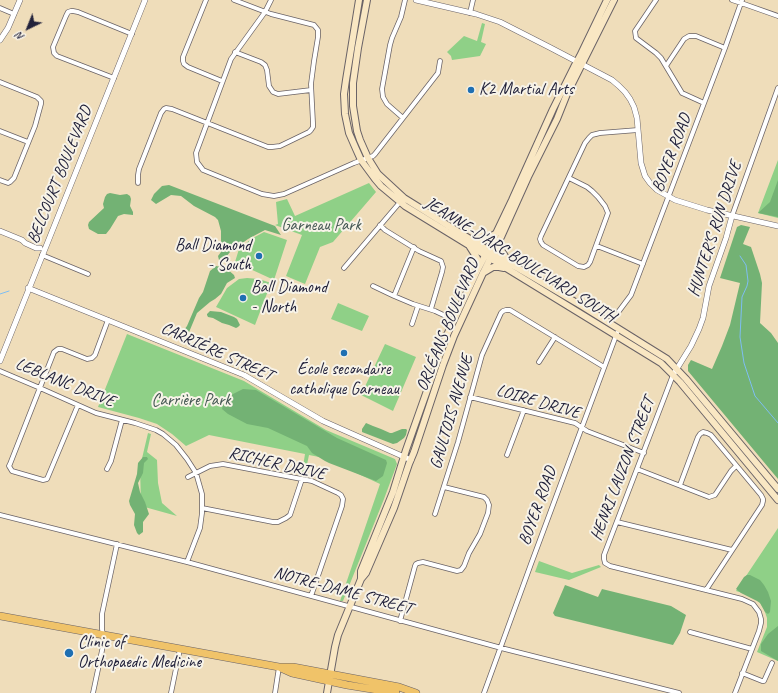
<!DOCTYPE html>
<meta charset="utf-8">
<style>
body{margin:0}
#map{position:relative;width:778px;height:693px;overflow:hidden;background:#efddba;font-family:Caveat,sans-serif}
canvas{display:block}
.north{position:absolute;left:8px;top:8px;width:40px;height:40px;-webkit-text-stroke:3px #f7f3e8;paint-order:stroke;rotate:223deg;font-size:11px;font-weight:700;line-height:16px;text-align:center;color:#22223b}
.north::after{content:'';display:block;margin:auto;width:14px;height:18px;background:#22223b;clip-path:polygon(50% 0,100% 100%,50% 72%,0 100%)}
</style>
<div id="map">
<canvas width="778" height="693"></canvas>
<div class="north">N</div>
</div>
<script>
const context = document.querySelector('canvas').getContext('2d');
context.lineJoin = 'round';
function fillPath(path, color) { context.fillStyle = color; context.fill(path, 'evenodd'); }
const shape = rows => new Path2D(rows.map(r => 'M' + r).join(''));
function trace(path, color, width, dash) { context.strokeStyle = color; context.lineWidth = width; context.lineCap = dash ? 'butt' : 'round'; context.setLineDash(dash || []); context.stroke(path); }
function drawText(font, color, halo, rows, align = 'center') {
  context.font = font + ' Caveat,sans-serif'; context.lineWidth = 4; context.setLineDash([]); context.textBaseline = 'middle'; context.strokeStyle = halo; context.fillStyle = color; for (const [text, x, y, turn = 0] of rows) {
    context.save(); context.translate(x, y); context.rotate((+turn || 0) * Math.PI / 180); context.textAlign = isNaN(turn) ? turn : align; if (halo) context.strokeText(text, 0, 0); context.fillText(text, 0, 0); context.restore();
  }
}
fillPath(shape([
 [482,23,485,24,481,42,486,44,480,56,452,60,451,56,447,52,464,36,477,41],
 [778,160,778,218,758,213],
 [369,183,376,192,333,242,320,247,305,284,286,276,302,235,275,225,278,224,276,202,287,199,295,216],
 [264,232,287,240,274,280,235,262,239,249,251,239],
 [247,278,259,279,271,283,255,325,216,307,227,288,239,279],
 [338,303,369,316,362,331,331,319],
 [127,334,244,381,326,430,395,459,397,464,384,499,343,601,340,601,380,484,324,458,309,455,305,474,302,473,305,454,209,435,186,446,172,434,157,424,139,418,98,407],
 [385,344,416,357,393,411,361,395],
 [148,433,151,434,147,452,157,460,158,483,162,503,177,516,141,506,140,467],
 [778,528,778,661,757,652,767,627,767,618,764,609,759,601,746,594,736,591],
 [539,561,572,573,599,565,601,567,569,580,535,572]
]), '#8fd087');
fillPath(shape([
 [778,180,778,217,758,213,770,202],
 [169,185,275,226,281,235,265,230,248,239,230,252,222,262,219,260,218,256,221,252,221,231,218,220,215,217,194,206,181,196,171,195,156,204,151,200,154,194,162,186],
 [110,193,120,195,127,194,130,196,131,199,130,206,133,212,133,215,124,214,118,216,110,229,106,234,98,234,89,229,88,225,89,222,104,208,103,204,105,197,107,194],
 [741,225,750,227,743,244,751,247,760,274,762,283,760,323,771,333,778,343,778,479,688,371,688,365,691,360,712,369,722,346,730,325,740,283,720,278,737,227],
 [216,266,226,268,234,275,235,278,227,283,221,294,215,299,210,302,197,313,187,337,189,341,185,344,180,340,181,334,187,326,199,298,203,292,210,271],
 [210,311,221,312,234,317,237,319,240,325,238,327,236,328,229,325,222,323,213,318,208,317,207,315,207,314],
 [243,389,256,390,337,438,386,460,387,463,383,476,376,481,329,463,325,461,312,453,307,446,268,428,247,424,228,414,222,409,224,402,233,394],
 [366,423,373,426,381,429,390,433,392,433,402,429,406,429,407,430,406,435,404,438,397,443,393,444,362,432,362,429],
 [143,457,147,457,148,459,144,463,143,473,138,483,140,492,145,502,149,514,143,522,143,532,139,535,137,533,134,525,135,514,130,505,129,501,137,474,138,463],
 [747,575,750,575,760,580,764,585,768,592,771,601,770,612,768,614,765,612,760,603,757,601,741,593,736,589,744,577],
 [565,585,598,597,602,589,671,606,686,615,680,633,673,645,555,616,553,613],
 [778,626,778,661,761,651,761,644,768,634]
]), '#73b274');
trace(shape([
 [740,256,746,265,748,281,747,286,742,297,740,337,744,363,755,396,778,423],
 [0,294,9,291]
]), '#7ebef2', 1);
const minor = shape([
 [206,0,183,57,183,61,184,64,188,67,222,81],
 [271,0,265,12,231,59,196,153,197,162,203,170,262,194,274,196,284,194,354,163,373,156,375,154,438,73,440,61],
 [656,0,635,31,636,38,656,53,661,58,682,93,704,103],
 [732,0,744,4,778,16],
 [0,8,14,14],
 [470,13,473,0],
 [235,52,261,62,265,65,267,70,269,86,273,92,278,94,311,90],
 [666,66,684,39,689,36,696,36,725,48],
 [114,78,57,56,54,53,53,47,66,16,68,12,71,11,73,11,78,12,132,34],
 [0,82,37,97,41,101,41,104,35,126,14,178,10,182,8,183,0,180],
 [403,118,387,104,383,97,382,89,390,45,392,38,401,17,405,0],
 [0,131,28,142],
 [569,178,587,187,592,191,598,197,605,206,608,213,590,262,588,265,584,267,578,266,543,245,541,242,540,239,541,236,585,143,589,138,592,135,600,133,638,130],
 [138,183,138,175,139,169,161,113,164,109,166,108,172,109,268,147,272,147,280,146,309,132,311,130,313,127,313,123,311,84,314,61,318,37,318,30,314,25,271,14,234,0],
 [732,216,778,88],
 [380,225,385,230,419,251,441,261,443,267,442,272,431,309],
 [597,246,643,264],
 [42,255,88,274],
 [344,268,401,201],
 [373,286,394,296,413,304,435,311,454,320],
 [394,296,414,247],
 [619,311,631,295,725,48,742,0],
 [412,324,418,306],
 [539,362,555,337],
 [0,371,40,388,96,413,135,423,156,430,163,434,176,445,187,459,196,473,202,494,202,513,200,528,187,562],
 [673,375,604,555,604,559,605,563,610,566,742,599,753,604,759,612,761,619,761,623,759,631,735,693],
 [470,397,575,423,587,431,644,453],
 [78,405,47,479,43,480,12,471,9,466,10,464,54,352,58,349,62,349,87,359,92,358,95,355,108,320],
 [507,455,524,410],
 [107,469,111,461,122,420],
 [637,469,709,497,715,495,731,471,736,466],
 [188,477,210,466,223,464,312,481,338,493,341,495,343,499,342,506,311,596],
 [680,485,698,437,700,434,703,432,707,433,711,435,761,495,763,499,763,501,762,505,706,590],
 [202,508,273,522,278,522,286,518,290,515,302,479],
 [435,514,458,442,482,355,501,313,503,311,506,310,510,310,604,367],
 [0,515,187,562,505,649,679,693],
 [617,522,732,550],
 [400,621,415,566,416,564,418,563,423,562,457,571,461,570,464,566,469,553,480,534,488,513,489,505,487,500,484,497,444,487],
 [690,632,752,649],
 [742,673,762,681,764,681,772,663],
 [93,693,104,641,102,629,102,614,117,544],
 [171,693,180,649],
 [275,693,279,667],
 [484,693,531,564,617,333]
]);
const tertiary = shape([
 [416,0,476,14,500,22,551,48,612,80,619,86,625,92,630,99,634,107,637,118,641,163,645,176,650,183,657,190,675,200,707,210,778,226],
 [0,40,8,28,20,0],
 [0,231,22,240,25,243,36,248,40,248],
 [28,288,244,375,323,421,411,460],
 [0,361,145,0],
 [673,375,691,346,699,329,703,318,709,286,726,238,732,216]
]);
const secondary = shape([
 [359,0,346,80,344,94,345,114,349,133,356,149,361,160,375,179,381,186,405,206,648,355,661,363,680,382,778,500],
 [367,0,358,48,353,83,353,106,357,131,360,140,368,158,378,174,404,198,428,213,499,257,582,306,667,359,686,379,778,489],
 [474,240,485,240,495,234],
 [500,240,501,250,508,261],
 [470,247,477,258,478,268],
 [483,273,493,267,499,267,504,268],
 [361,579,361,571,393,492,406,450,446,337,478,269,490,246,512,200,553,109,574,67,580,56,607,0],
 [327,693,335,647,338,635,361,579,366,573,394,508,409,464,414,452,443,365,454,336,483,273,501,237,528,177,557,119,567,94,614,0]
]);
const primary = shape([
 [0,616,279,667,293,667,399,687,416,693],
 [281,668,292,673,347,685,396,693]
]);
trace(minor, '#6a6367', 5.5);
trace(tertiary, '#6a6367', 6);
trace(secondary, '#6a6367', 8);
trace(primary, '#6a6367', 8);
trace(minor, '#fff', 4);
trace(tertiary, '#fff', 5);
trace(secondary, '#f9e7c3', 6);
trace(primary, '#f0c369', 7);
for (const [x, y, r, color] of [
 [471,90,4,"#1f6fb2"],
 [259,256,4,"#1f6fb2"],
 [243,298,4,"#1f6fb2"],
 [344,353,4,"#1f6fb2"],
 [69,653,5,"#1f6fb2"]
]) { const dot = new Path2D(); dot.arc(x, y, r, 0, 2 * Math.PI); context.fillStyle = color; context.fill(dot); trace(dot, '#f7f3e8', 1.5); }
drawText('17px', '#22223b', '#f7f3e8', [
 ["K2 Martial Arts",479,90],
 ["Ball Diamond",251,246,"right"],
 ["- South",251,266,"right"],
 ["Ball Diamond",251,288],
 ["- North",251,308],
 ["École secondaire",344,370,"center"],
 ["catholique Garneau",344,390,"center"],
 ["Clinic of",78,643],
 ["Orthopaedic Medicine",78,663]
], 'left');
drawText('17px', '#22223b', '#f7f3e8', [
 ["BOYER ROAD",672,153,-69],
 ["BELCOURT BOULEVARD",60,175,-68],
 ["HUNTER'S RUN DRIVE",715,229,-72],
 ["JEANNE-D'ARC BOULEVARD SOUTH",520,260,32],
 ["ORLÉANS BOULEVARD",448,325,-68],
 ["CARRIÈRE STREET",217,352,24],
 ["LEBLANC DRIVE",65,383,22],
 ["LOIRE DRIVE",538,402,16],
 ["GAULTOIS AVENUE",452,412,-74],
 ["RICHER DRIVE",277,464,13],
 ["HENRI LAUZON STREET",623,469,-69],
 ["BOYER ROAD",538,506,-70],
 ["NOTRE-DAME STREET",343,591,15]
]);
drawText('17px', '#435652', '#f7f3e8', [
 ["Garneau Park",321,226],
 ["Carrière Park",191,401]
]);
</script>
